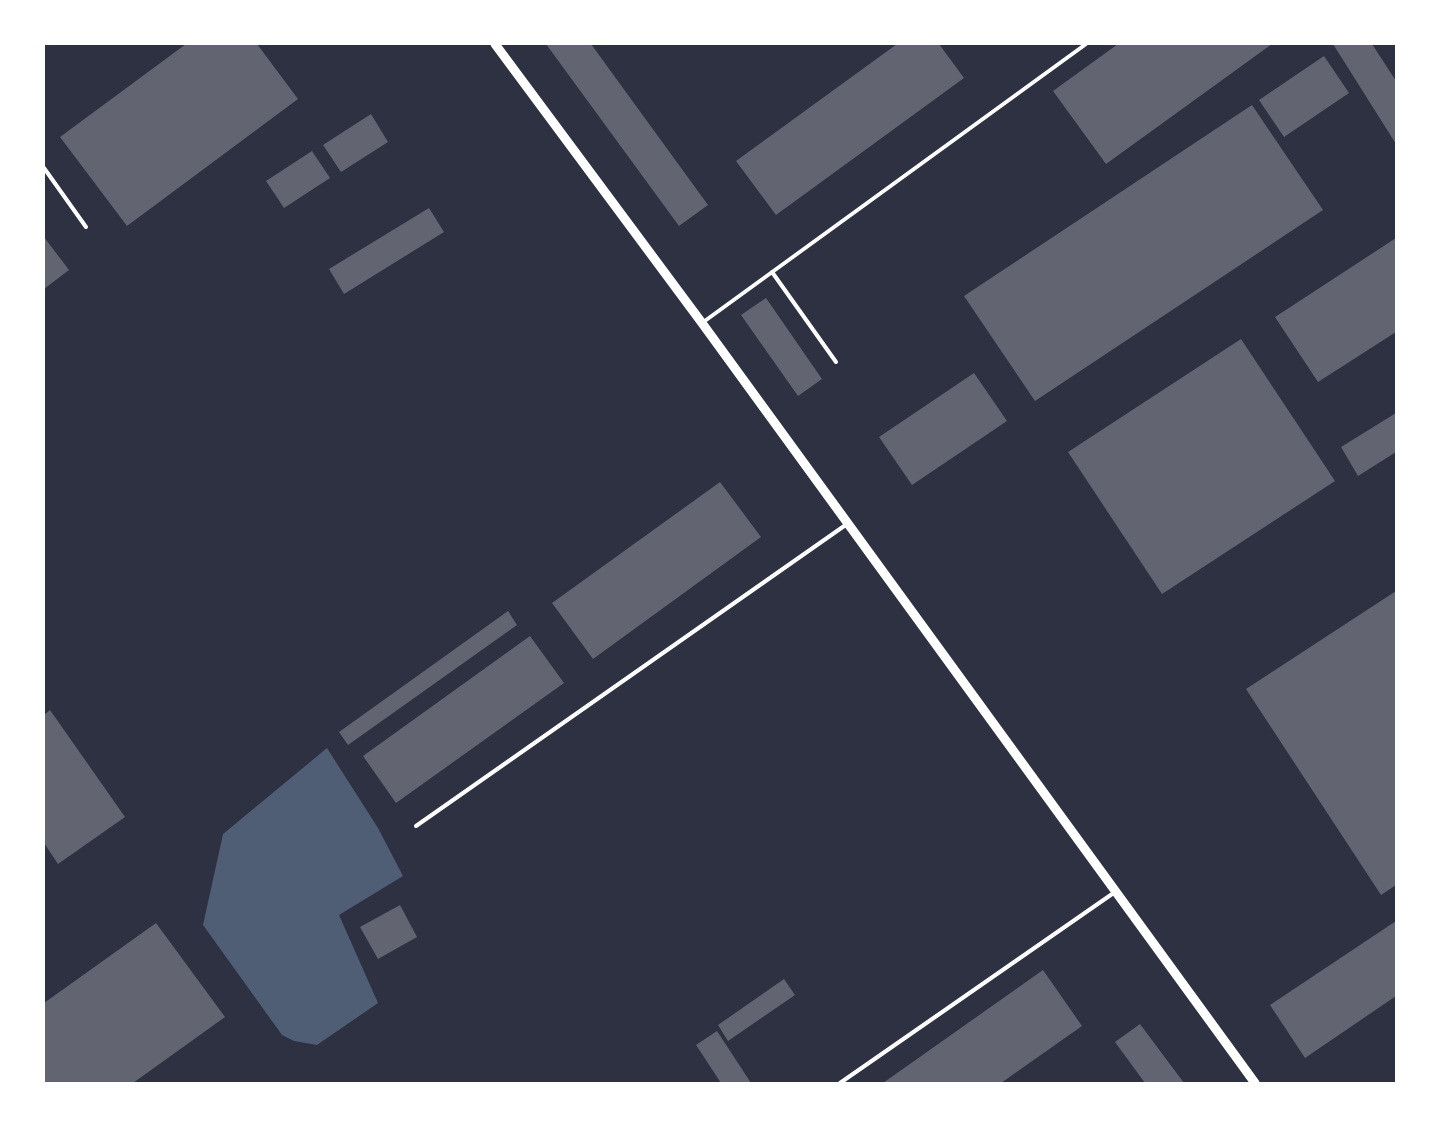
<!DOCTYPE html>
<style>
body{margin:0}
#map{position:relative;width:1440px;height:1127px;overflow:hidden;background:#2d3142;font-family:"Varela Round",sans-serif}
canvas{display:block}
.frame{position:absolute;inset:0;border:45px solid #fff;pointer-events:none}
</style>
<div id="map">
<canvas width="1440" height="1127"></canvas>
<div class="frame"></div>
</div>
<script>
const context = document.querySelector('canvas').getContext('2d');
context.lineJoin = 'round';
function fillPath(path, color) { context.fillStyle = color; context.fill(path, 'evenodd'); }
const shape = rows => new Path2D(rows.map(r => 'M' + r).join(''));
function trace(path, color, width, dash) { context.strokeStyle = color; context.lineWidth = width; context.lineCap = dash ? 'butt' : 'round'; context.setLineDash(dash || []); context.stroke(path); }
fillPath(shape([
 [327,748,378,828,403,876,339,915,378,1003,317,1045,294,1041,282,1035,203,925,223,834]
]), '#4f5d75');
fillPath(shape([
 [186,44,257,44,298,99,127,226,60,137],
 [546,44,591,44,708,205,679,226],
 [897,44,939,44,964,78,776,215,736,161],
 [1118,44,1272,44,1106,164,1053,91],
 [1333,44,1372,44,1396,81,1396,144],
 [1324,56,1349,93,1284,137,1259,100],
 [1252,105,1323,210,1035,401,964,296],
 [371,114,388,142,341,172,323,145],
 [312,151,330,178,284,208,266,181],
 [429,208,444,232,344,294,329,269],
 [44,237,69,270,44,289],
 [1396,238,1396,332,1318,382,1275,317],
 [766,298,822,379,798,396,741,315],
 [1241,339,1335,481,1162,594,1068,452],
 [974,373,1007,421,912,485,879,437],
 [1396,413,1396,452,1358,476,1341,447],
 [720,482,761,537,593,659,552,603],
 [1396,591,1396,885,1381,895,1246,689],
 [508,611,517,625,348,745,339,732],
 [530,636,564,683,396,803,363,756],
 [50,710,125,817,58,864,44,843,44,715],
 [400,905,417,937,378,959,360,927],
 [1396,921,1396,996,1305,1058,1270,1005],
 [156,923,225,1017,133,1083,44,1083,44,1003],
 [1043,970,1082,1026,1001,1083,883,1083],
 [784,979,795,995,728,1041,718,1025],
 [1140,1024,1184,1083,1145,1083,1115,1042],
 [717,1031,751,1083,721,1083,696,1045]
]), '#626471');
trace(shape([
 [44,168,86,227],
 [772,272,836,362],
 [702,323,1086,44],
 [416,826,847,524],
 [840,1083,1115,892]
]), '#fff', 4);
trace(shape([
 [495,44,702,323,1255,1083]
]), '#fff', 9);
</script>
